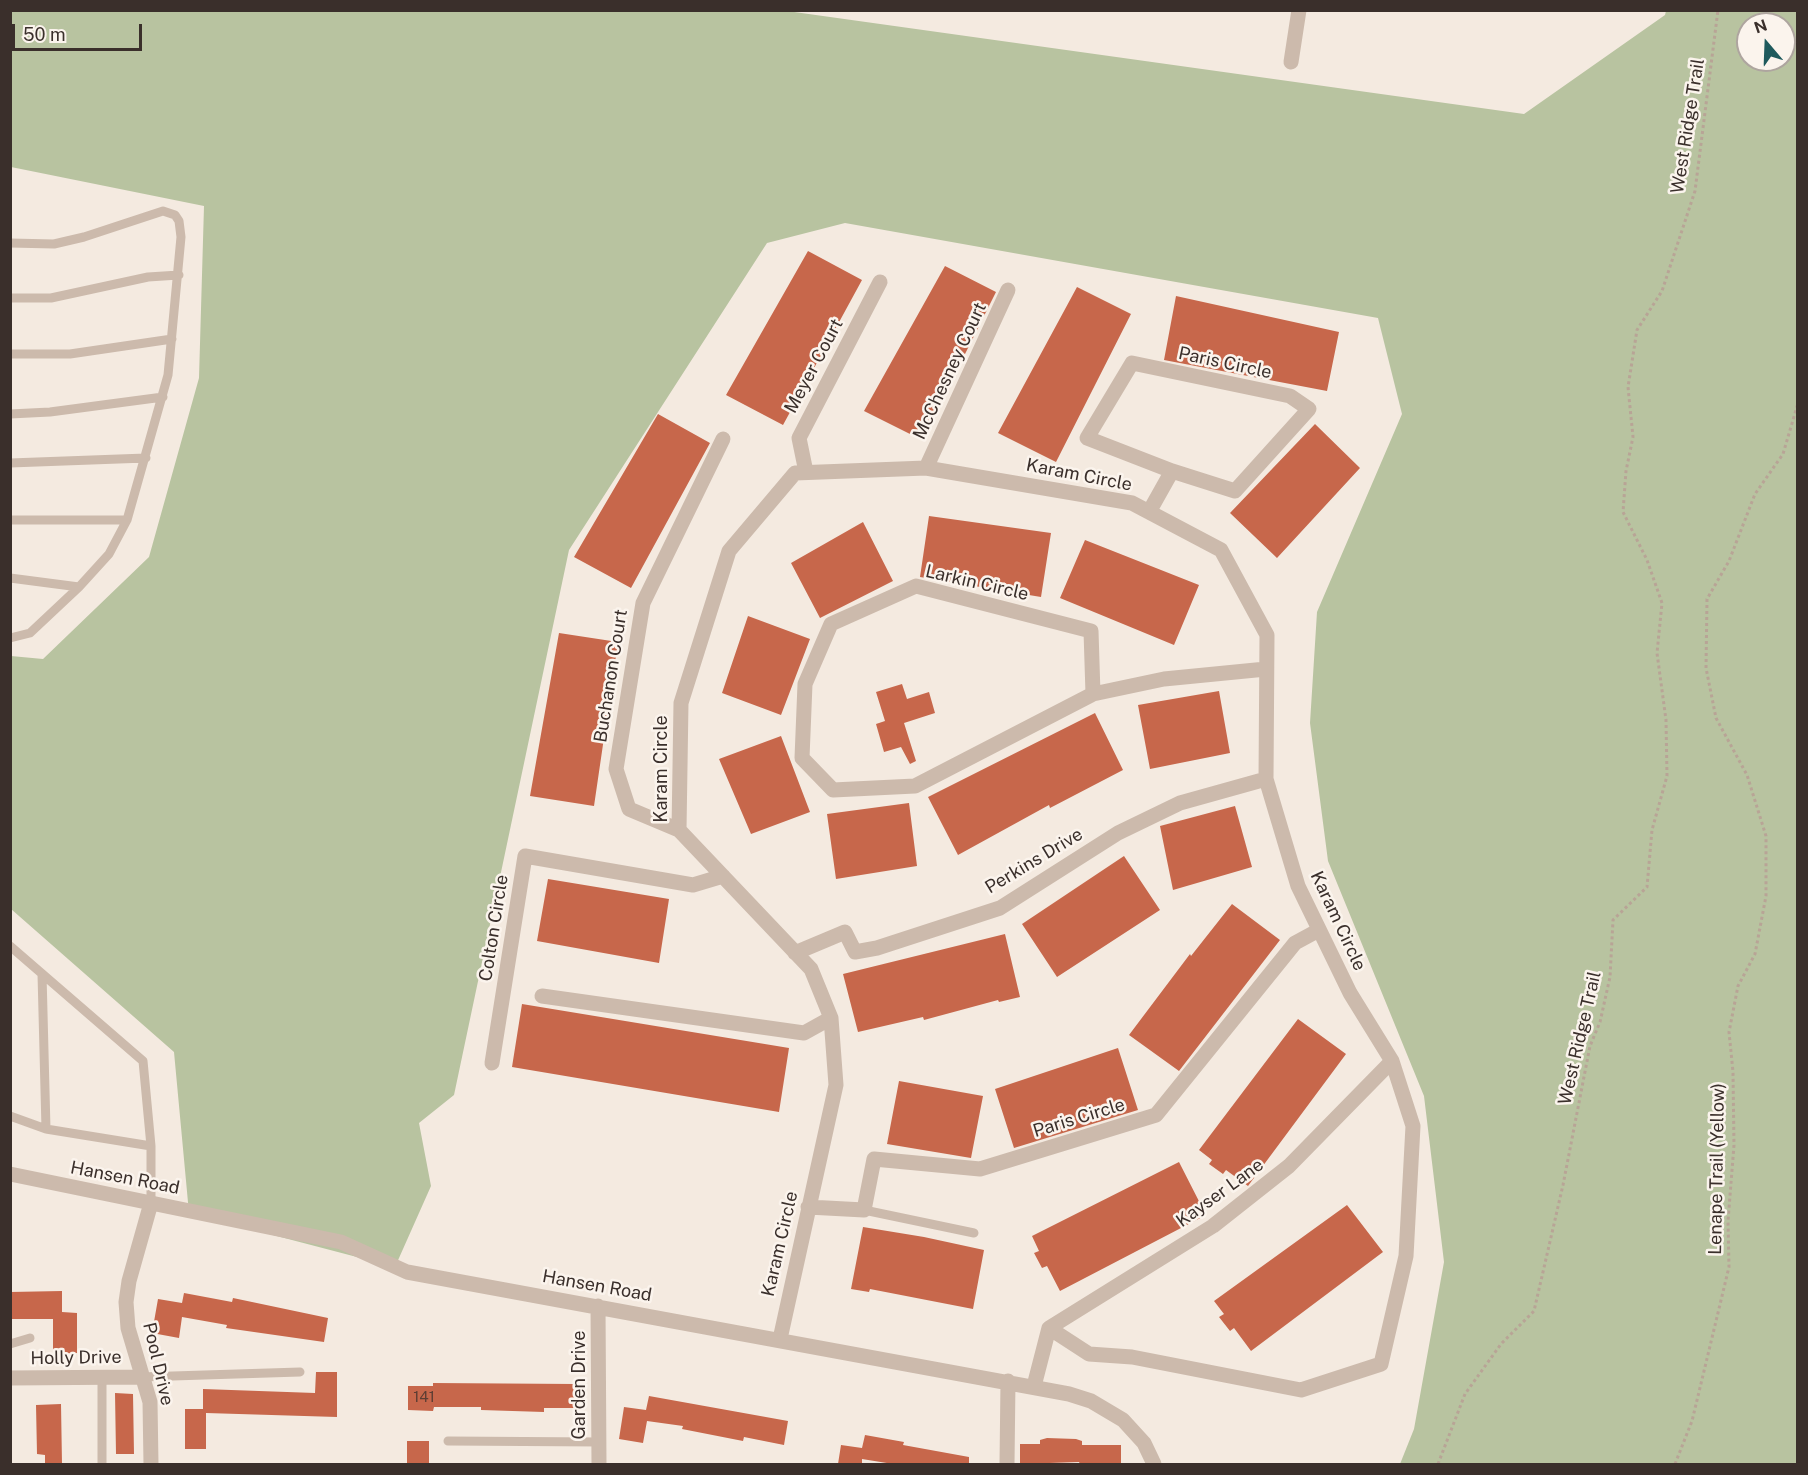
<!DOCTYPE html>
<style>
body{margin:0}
#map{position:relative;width:1808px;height:1475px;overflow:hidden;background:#f4eae0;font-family:"Public Sans",sans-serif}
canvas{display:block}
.frame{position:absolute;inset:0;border:12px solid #3a2f2b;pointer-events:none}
.north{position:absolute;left:1736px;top:12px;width:60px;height:60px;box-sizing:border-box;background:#fbf4ed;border:2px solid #aea59f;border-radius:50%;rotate:341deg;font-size:16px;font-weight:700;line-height:24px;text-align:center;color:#3a2f2b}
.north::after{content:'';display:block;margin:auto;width:21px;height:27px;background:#1f5a5d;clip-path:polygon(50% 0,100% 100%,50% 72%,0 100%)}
.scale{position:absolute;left:12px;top:24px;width:130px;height:27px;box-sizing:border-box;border:3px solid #3a2f2b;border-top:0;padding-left:8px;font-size:18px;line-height:21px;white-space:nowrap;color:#3a2f2b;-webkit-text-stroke:4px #fbf4ed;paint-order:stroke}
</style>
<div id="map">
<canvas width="1808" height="1475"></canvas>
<div class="frame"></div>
<div class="north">N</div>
<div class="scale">50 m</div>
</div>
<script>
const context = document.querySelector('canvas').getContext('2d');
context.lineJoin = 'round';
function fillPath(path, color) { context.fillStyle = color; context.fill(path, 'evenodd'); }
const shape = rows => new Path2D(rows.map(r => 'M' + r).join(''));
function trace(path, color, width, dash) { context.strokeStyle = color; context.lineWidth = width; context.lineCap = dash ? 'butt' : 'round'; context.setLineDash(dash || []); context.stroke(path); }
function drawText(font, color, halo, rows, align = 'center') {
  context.font = font + ' "Public Sans",sans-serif'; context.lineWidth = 5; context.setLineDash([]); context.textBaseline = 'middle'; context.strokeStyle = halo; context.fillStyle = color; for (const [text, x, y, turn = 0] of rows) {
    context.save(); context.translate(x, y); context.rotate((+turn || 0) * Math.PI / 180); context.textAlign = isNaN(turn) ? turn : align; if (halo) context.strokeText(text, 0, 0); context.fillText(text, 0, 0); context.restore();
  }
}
fillPath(shape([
 [780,10,1524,114,1665,15,1666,11,1797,11,1797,1464,1400,1464,1414,1429,1444,1262,1424,1096,1328,861,1310,723,1317,612,1402,414,1378,318,845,223,767,243,569,550,454,1095,419,1123,431,1186,395,1267,189,1213,174,1052,11,909,11,656,43,659,149,557,199,378,204,206,11,167,11,11],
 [1748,24,1784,24,1784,60,1748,60]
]), '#b8c3a0');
fillPath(shape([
 [808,251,862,280,783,425,726,395],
 [945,266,996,292,922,440,864,411],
 [1077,287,1131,314,1056,462,998,433],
 [1176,296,1339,332,1327,391,1164,360],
 [658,414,710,443,631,588,574,557],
 [1315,424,1360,468,1277,558,1230,513],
 [929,516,1051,533,1041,597,920,577],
 [863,522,893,581,820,618,791,563],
 [1085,540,1199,585,1174,645,1060,598],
 [748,616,810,639,781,715,722,693],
 [559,633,618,642,594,806,530,796],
 [902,684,907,699,929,692,935,713,904,723,916,761,910,764,901,747,884,752,876,724,885,721,876,692],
 [1219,691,1230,753,1150,769,1138,705],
 [1095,713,1123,770,1050,808,1049,805,958,855,928,797],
 [781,736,810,812,751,834,719,759],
 [909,803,917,866,836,879,827,814],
 [1235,806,1252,867,1173,890,1160,826],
 [1124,856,1160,910,1057,977,1022,924],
 [548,879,669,899,659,963,537,941],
 [1232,904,1280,940,1179,1071,1129,1035,1190,954,1191,956],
 [1005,934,1020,997,999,1002,998,1000,924,1020,923,1017,858,1032,843,974],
 [522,1004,789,1048,779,1112,512,1067],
 [1298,1019,1346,1054,1248,1186,1226,1170,1223,1174,1209,1164,1212,1160,1199,1150],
 [1118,1048,1138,1110,1014,1148,995,1089],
 [899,1081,983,1096,971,1158,887,1144],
 [1179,1162,1206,1215,1060,1291,1047,1266,1042,1268,1034,1253,1039,1251,1032,1236],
 [1347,1205,1383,1252,1251,1351,1234,1328,1230,1331,1219,1317,1224,1314,1214,1301],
 [863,1227,924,1237,984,1250,973,1309,870,1289,869,1292,851,1289],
 [62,1291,62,1312,77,1313,77,1353,53,1354,53,1319,10,1319,10,1292],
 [184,1293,232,1302,233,1298,328,1318,324,1342,226,1328,227,1325,182,1317,179,1338,152,1333,158,1299,182,1303],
 [316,1372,337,1372,337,1417,206,1413,206,1449,185,1449,185,1409,203,1409,203,1389,315,1393],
 [433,1383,575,1384,575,1408,544,1408,544,1412,481,1410,481,1407,434,1407,433,1411,408,1410,408,1386,433,1386],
 [115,1393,133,1394,134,1454,116,1454],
 [649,1396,788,1421,784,1445,744,1437,743,1441,682,1429,683,1426,647,1421,643,1443,619,1439,624,1407,646,1410],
 [61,1404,62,1464,45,1464,45,1455,37,1454,36,1405],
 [865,1435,904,1442,903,1445,969,1457,969,1464,893,1464,862,1459,862,1464,838,1464,841,1445,862,1448],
 [1047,1438,1076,1439,1082,1441,1082,1445,1121,1445,1121,1464,1080,1464,1079,1462,1020,1464,1020,1444,1040,1444,1040,1440],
 [407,1441,429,1441,429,1464,407,1464]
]), '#c7674b');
trace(shape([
 [1438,1464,1465,1394,1501,1344,1534,1311,1563,1185,1590,1046,1600,1022,1610,977,1613,920,1647,887,1652,830,1667,776,1666,720,1657,653,1662,603,1647,560,1623,512,1626,471,1633,437,1628,387,1637,330,1662,291,1695,191,1718,10],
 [1675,1464,1692,1421,1729,1267,1728,1221,1734,1145,1733,1072,1729,1032,1738,986,1755,954,1766,896,1766,836,1747,775,1716,718,1706,668,1707,599,1729,561,1755,494,1783,454,1798,403]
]), '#b8a496', 3, [3, 3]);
trace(shape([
 [10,243,54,244,84,237,163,211,175,215,179,221,181,237,168,375,127,520,109,554,79,587,30,633,10,638],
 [10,298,51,298,148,277,179,275],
 [10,354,70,354,172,339],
 [10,414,50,412,163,397],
 [10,463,146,458],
 [10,520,127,520],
 [10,578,79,587],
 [10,946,143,1061,151,1146,46,1129,10,1116],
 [42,974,46,1129],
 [151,1203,151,1146],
 [864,1210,974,1233],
 [10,1344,30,1338],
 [141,1377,300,1372],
 [448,1441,599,1442],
 [102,1464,102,1378]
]), '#ccbaac', 9);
trace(shape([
 [1291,62,1299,10],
 [926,468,1008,290],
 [806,472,799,438,880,282],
 [1149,512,1172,471,1235,491,1309,409,1290,396,1132,363,1087,438,1172,471],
 [1093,694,1091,631,916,586,831,624,805,684,802,758,833,790,915,786,1093,694,1164,679,1266,669],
 [679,830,629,809,616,769,643,603,723,439],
 [795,953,845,932,855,952,877,948,1000,908,1118,833,1180,803,1266,779],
 [542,996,804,1033,831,1018],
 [492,1063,525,856,693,885,723,876],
 [10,1174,341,1242,407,1272,1069,1394,1091,1401,1123,1420,1144,1443,1154,1464],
 [151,1203,129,1281,126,1302,128,1328,150,1402,151,1464],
 [808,1207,864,1210,874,1159,980,1169,1156,1115,1295,943,1319,930],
 [598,1306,599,1464],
 [1049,1328,1213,1226,1289,1166,1392,1061],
 [780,1339,836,1085,831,1018,811,969,679,830,681,703,729,551,795,473,926,468,1132,503,1221,550,1267,635,1266,779,1298,886,1350,993,1392,1061,1413,1126,1406,1256,1381,1364,1301,1390,1132,1357,1089,1354,1049,1328,1034,1386],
 [10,1378,141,1377],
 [1007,1464,1008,1381]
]), '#ccbaac', 15);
drawText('15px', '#5d3d33', null, [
 ["141",424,1397]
]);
drawText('18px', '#3a2f2b', '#fbf4ed', [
 ["West Ridge Trail",1688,126,-81],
 ["Paris Circle",1225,363,12],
 ["Meyer Court",814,366,-62],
 ["McChesney Court",950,371,-65],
 ["Karam Circle",1079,475,11],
 ["Larkin Circle",977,583,13],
 ["Buchanon Court",611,676,-81],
 ["Karam Circle",661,769,-90],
 ["Perkins Drive",1034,861,-31],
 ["Karam Circle",1338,921,65],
 ["Colton Circle",494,928,-81],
 ["West Ridge Trail",1580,1038,-77],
 ["Paris Circle",1079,1118,-17],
 ["Lenape Trail (Yellow)",1717,1169,-89],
 ["Hansen Road",125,1178,11],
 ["Kayser Lane",1220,1193,-36],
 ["Karam Circle",780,1244,-77],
 ["Hansen Road",597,1286,10],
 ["Holly Drive",76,1358,-1],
 ["Pool Drive",158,1364,77],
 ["Garden Drive",579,1385,-90]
]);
</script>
